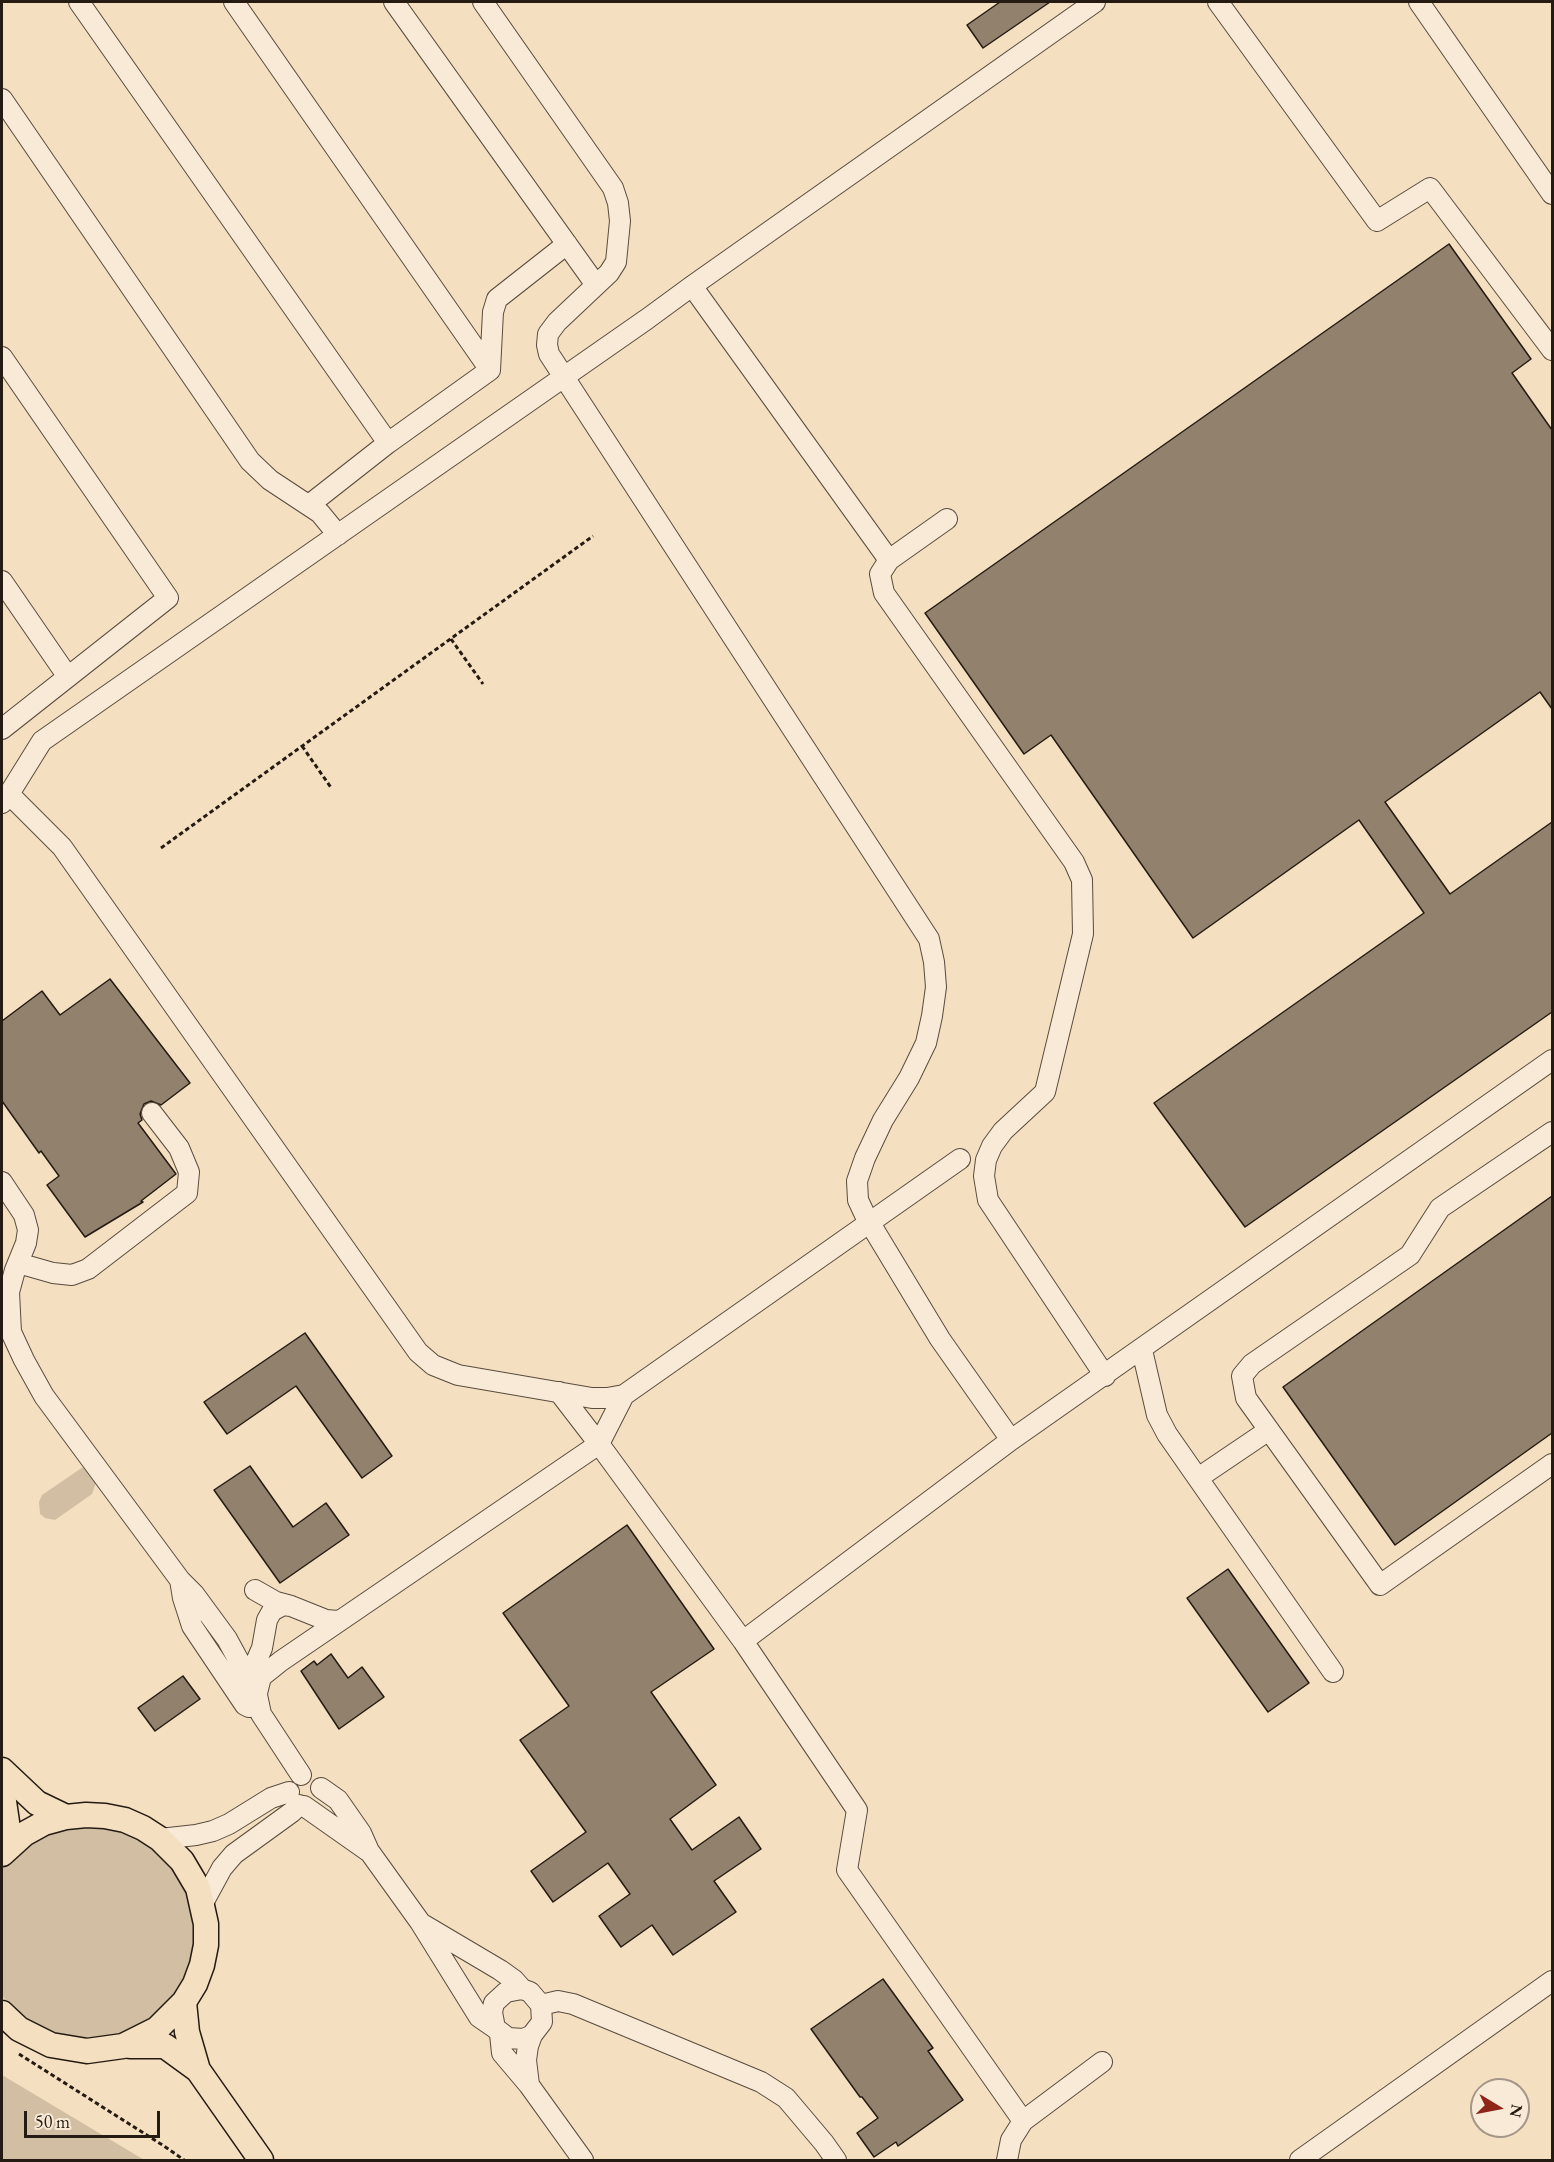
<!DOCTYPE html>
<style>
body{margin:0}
#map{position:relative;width:1554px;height:2162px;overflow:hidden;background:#f5dfc1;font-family:"EB Garamond",serif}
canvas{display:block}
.frame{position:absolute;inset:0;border:3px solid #251b12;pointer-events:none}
.north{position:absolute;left:1470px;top:2078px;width:60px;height:60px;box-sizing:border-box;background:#f8ead7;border:2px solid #a49788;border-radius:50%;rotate:100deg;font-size:16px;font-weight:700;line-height:24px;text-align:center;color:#251b12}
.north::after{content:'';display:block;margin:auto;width:21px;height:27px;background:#8f2418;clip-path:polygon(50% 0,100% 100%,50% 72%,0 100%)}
.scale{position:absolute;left:24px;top:2111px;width:136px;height:27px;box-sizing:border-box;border:3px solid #251b12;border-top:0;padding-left:8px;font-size:18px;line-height:21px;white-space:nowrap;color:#251b12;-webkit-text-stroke:4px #f8ead7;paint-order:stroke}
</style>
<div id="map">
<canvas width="1554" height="2162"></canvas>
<div class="frame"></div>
<div class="north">N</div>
<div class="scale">50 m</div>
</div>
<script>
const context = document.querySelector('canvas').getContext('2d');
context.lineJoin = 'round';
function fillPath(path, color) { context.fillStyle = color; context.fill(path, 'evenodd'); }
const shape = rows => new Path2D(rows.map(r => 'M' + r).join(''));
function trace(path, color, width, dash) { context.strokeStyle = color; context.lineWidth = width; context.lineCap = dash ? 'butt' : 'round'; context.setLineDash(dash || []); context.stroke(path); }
fillPath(shape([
 [83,1467,91,1468,97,1480,92,1494,55,1520,45,1518,40,1514,39,1502,42,1495],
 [92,1825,116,1829,140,1838,160,1852,176,1871,188,1893,195,1918,195,1943,190,1967,179,1990,163,2009,144,2025,121,2035,97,2040,47,2033,25,2021,2,1996,2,1869,21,1848,43,1835,67,1827],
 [2,2075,141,2158,145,2160,2,2160]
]), '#d2bea3');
const building = shape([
 [1000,2,1050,2,983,48,967,25,1000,2],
 [1449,244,1531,359,1512,373,1552,430,1552,709,1540,692,1385,802,1450,894,1552,822,1552,1012,1245,1227,1154,1103,1424,913,1359,820,1193,938,1051,735,1024,754,925,613,1449,244],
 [110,979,190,1083,161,1105,151,1101,144,1104,140,1114,142,1120,138,1123,176,1174,141,1201,143,1202,85,1237,47,1185,59,1176,41,1151,39,1153,2,1101,2,1021,42,991,60,1015,110,979],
 [1552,1196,1552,1433,1395,1545,1283,1387,1552,1196],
 [305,1333,392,1456,362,1478,296,1386,227,1434,204,1402,305,1333],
 [250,1466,293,1527,326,1503,349,1535,280,1583,214,1490,250,1466],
 [627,1525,714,1649,651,1692,716,1785,670,1819,692,1850,739,1817,761,1849,714,1881,736,1912,673,1955,652,1925,621,1947,599,1916,630,1894,608,1863,553,1902,531,1871,586,1832,520,1740,569,1706,503,1613,627,1525],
 [1228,1569,1309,1683,1268,1712,1187,1598,1228,1569],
 [331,1654,348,1678,362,1667,384,1697,339,1729,301,1671,314,1661,317,1665,331,1654],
 [183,1676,200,1699,155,1731,138,1708,183,1676],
 [883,1979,933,2048,928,2051,963,2100,898,2146,896,2142,874,2157,857,2133,878,2118,862,2097,860,2097,811,2029,883,1979]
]);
fillPath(building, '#91816d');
trace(building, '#251b12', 1.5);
const minor = shape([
 [79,2,388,443],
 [234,2,490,370],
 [394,2,596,285],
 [483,2,613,188,618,203,620,221,616,262,609,273,557,322,548,334,547,345,549,354,929,939,934,962,936,987,932,1016,926,1043,909,1078,883,1120,865,1158,857,1181,858,1200,865,1215,940,1339,1011,1440],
 [1218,2,1377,221,1430,188,1552,350],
 [1419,2,1552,194],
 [2,99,250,461,270,480,320,513,338,535],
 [692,286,889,560],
 [2,357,168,598,2,729],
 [309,505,388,443,490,370,493,312,497,299,567,244],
 [947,519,889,560,880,574,884,593,1074,862,1082,880,1083,934,1045,1092,1003,1131,992,1146,986,1160,984,1176,988,1200,1105,1376],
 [2,581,68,677],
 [9,794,42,741,647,319,692,286,1095,2],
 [2,803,9,794,62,847,418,1352,433,1365,458,1375,592,1398,607,1398,624,1395,960,1159],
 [1552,1132,1440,1208,1410,1255,1252,1364,1242,1376,1246,1398,1380,1585,1552,1464],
 [2,1182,24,1215,28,1230,26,1243,15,1270,9,1292,11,1332,24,1360,44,1396,180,1580,194,1594,227,1639,240,1663,246,1683,258,1703],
 [18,1263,53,1273,72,1275,88,1269,187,1193,189,1172,179,1148,152,1113],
 [1142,1350,1157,1415,1167,1434,1333,1672],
 [559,1392,599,1444,624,1395],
 [1198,1478,1269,1430],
 [180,1580,183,1598,192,1626,245,1705,249,1707],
 [255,1590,276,1602,291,1606],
 [743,1641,1011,1440,1552,1060],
 [257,1693,261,1677,281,1661,599,1444,743,1641,857,1810,847,1870,1023,2121],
 [301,1775,261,1714,252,1671,262,1648,267,1620,272,1611,283,1605,291,1606,326,1620,338,1621],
 [321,1788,338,1800,361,1833,369,1851,420,1922,479,2017,495,2028],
 [304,1806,368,1851],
 [160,1839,196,1835,213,1831,229,1824,271,1798,289,1792],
 [203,1903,222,1868,234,1854,292,1812,299,1805],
 [424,1925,500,1970,514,1980,522,1989],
 [541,2005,558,2001,573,2004,761,2082,786,2098,824,2143,836,2160],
 [500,2034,502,2053,529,2085,583,2160],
 [529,2085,526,2060,528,2046,532,2035,542,2022,541,2005,530,1992,522,1989,506,1992,494,2003,492,2012,495,2028,508,2038,524,2039,532,2035],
 [1007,2160,1011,2140,1023,2121,1102,2062],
 [1300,2160,1552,1981]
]);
const major = shape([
 [2,1770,37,1803,66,1817],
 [2,1788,7,1822,6,1848],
 [2,1854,24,1834,44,1823,66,1817,86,1815,105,1816,125,1820,143,1828,160,1839,182,1861,198,1888,206,1924,206,1945,202,1965,195,1984,184,2002,157,2029,123,2046,87,2051,51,2045,19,2029,2,2013],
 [184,2002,187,2032,198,2070,261,2160],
 [130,2046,165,2046,198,2070]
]);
trace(minor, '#594c3e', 22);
trace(major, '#251b12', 27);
trace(shape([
 [451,639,483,684],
 [302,746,332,789],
 [161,848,593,536],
 [19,2054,164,2146,184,2160]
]), '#251b12', 3, [4.5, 3]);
trace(minor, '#f8ead7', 20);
trace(major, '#f5dfc1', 24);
</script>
